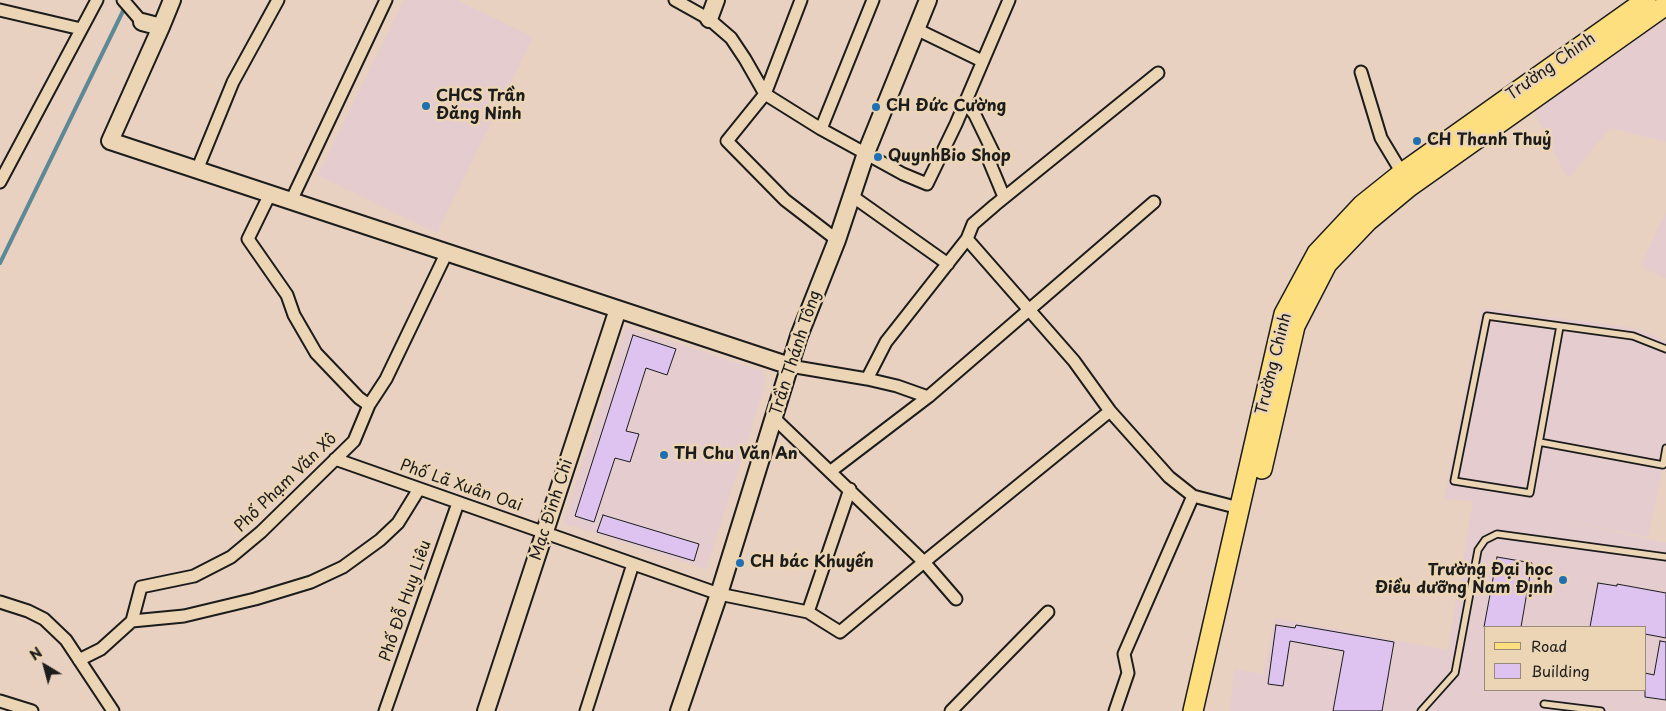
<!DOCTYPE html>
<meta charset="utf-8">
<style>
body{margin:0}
#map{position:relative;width:1666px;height:711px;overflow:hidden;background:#e8d1c0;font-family:"Playpen Sans",sans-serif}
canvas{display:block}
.legend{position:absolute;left:1484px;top:626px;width:162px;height:65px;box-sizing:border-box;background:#ebd5b4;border:1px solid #988b77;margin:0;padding:6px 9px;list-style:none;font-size:15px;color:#1c1c1c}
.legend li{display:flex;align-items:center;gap:10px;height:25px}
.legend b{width:25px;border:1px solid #988b77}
.north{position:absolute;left:20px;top:641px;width:50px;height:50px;-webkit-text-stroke:4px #ebd5b4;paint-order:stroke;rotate:323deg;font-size:14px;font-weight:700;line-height:20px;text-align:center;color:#1c1c1c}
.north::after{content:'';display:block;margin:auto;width:18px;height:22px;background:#1c1c1c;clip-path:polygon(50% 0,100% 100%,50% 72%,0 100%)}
</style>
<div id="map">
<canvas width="1666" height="711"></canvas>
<ul class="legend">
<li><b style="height:6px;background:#fedf80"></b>Road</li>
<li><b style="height:14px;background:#dec2f0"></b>Building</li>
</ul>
<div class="north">N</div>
</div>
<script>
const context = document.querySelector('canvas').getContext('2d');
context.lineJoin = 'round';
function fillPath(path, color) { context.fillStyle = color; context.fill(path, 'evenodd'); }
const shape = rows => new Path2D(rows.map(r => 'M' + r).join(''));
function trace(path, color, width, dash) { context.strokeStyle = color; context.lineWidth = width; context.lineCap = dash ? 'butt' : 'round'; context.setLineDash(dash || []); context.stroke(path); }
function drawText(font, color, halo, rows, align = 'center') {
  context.font = font + ' "Playpen Sans",sans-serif'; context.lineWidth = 5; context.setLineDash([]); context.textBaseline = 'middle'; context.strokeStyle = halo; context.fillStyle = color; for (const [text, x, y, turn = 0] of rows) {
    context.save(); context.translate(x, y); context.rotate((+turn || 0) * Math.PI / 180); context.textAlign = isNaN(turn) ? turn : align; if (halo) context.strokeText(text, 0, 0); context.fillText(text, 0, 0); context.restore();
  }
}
fillPath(shape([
 [404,0,456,0,533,37,437,233,318,175],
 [1666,18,1666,142,1610,128,1568,179,1534,111],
 [1666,212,1666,279,1641,266],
 [1482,308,1634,328,1666,341,1666,469,1662,472,1648,537,1553,518,1666,543,1666,711,1230,711,1234,669,1263,674,1275,618,1448,650,1473,501,1444,499],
 [1485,627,1645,627,1645,690,1485,690],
 [626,327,763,371,765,386,706,569,563,523]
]), '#e5ccce');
trace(shape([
 [0,263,125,7]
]), '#5d8997', 4);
const building = shape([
 [633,335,676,349,667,375,646,368,626,431,639,434,630,462,615,458,594,522,575,516,633,335],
 [603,515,699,544,694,561,597,532,603,515],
 [1497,557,1532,563,1521,627,1484,627,1497,557],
 [1598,583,1617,586,1617,584,1666,593,1666,638,1645,634,1645,627,1590,627,1598,583],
 [1276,625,1295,628,1296,625,1394,642,1382,711,1333,711,1344,651,1290,641,1283,686,1268,684,1276,625],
 [1660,641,1666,642,1666,700,1645,697,1645,673,1654,675,1660,641]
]);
fillPath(building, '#dec2f0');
trace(building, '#1c1c1c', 1);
const lane = shape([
 [1560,326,1530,493,1454,481,1487,316,1633,336,1666,349],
 [1539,442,1663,465,1666,462],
 [1663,465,1666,448],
 [1544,704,1601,711],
 [1421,711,1455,673,1478,550,1485,540,1497,534,1666,557]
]);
const street = shape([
 [123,0,142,22],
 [675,0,709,19,731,38,745,59,765,94,821,129,903,174,927,184,956,124,1009,0],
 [801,0,765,94,727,141,785,200,837,240],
 [0,10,81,29],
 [916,29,982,61],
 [1361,72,1381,138,1402,173],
 [965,102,975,115,993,152,987,156,1004,197],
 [821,129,873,0],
 [197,170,233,82,278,0],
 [0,182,97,0],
 [270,194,248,239,287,295,294,315,316,353,359,398,369,405],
 [852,196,948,264],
 [291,201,386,0],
 [967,239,1074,361,1110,411,1169,477,1193,496,1239,508],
 [790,366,867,379,897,386,928,397],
 [867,379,886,342,967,239,973,224,995,205,1158,73],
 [774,418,924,562,956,599],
 [335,459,719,594,808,612,850,489],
 [831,471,928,397,1154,202],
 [0,602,28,611,44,619,66,640,113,711],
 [808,612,840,632,924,562,1110,411],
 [132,621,184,616,255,599,311,582,343,567,380,540,398,523,419,489],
 [79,660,101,649,132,621,141,587,194,576,231,557,261,532,354,441,369,405,386,379,447,252],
 [0,701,32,711],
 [385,711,458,503],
 [586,711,633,564],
 [951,711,1048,612],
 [1115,711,1128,673,1124,654,1193,496]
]);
const secondary = shape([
 [709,19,716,0],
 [142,22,161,27,172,0],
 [161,27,110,141,790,366],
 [486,711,618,309],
 [679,711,719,594,799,336,837,240,866,153,928,0]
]);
const primary = shape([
 [1262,469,1295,326,1327,264,1368,221,1409,187,1666,5],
 [1193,711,1284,314,1317,253,1362,205,1402,173,1646,0]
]);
trace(lane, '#1c1c1c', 9);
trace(street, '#1c1c1c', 15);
trace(secondary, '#1c1c1c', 20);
trace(primary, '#1c1c1c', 22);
trace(lane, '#ebd5b4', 5.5);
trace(street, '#ebd5b4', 11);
trace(secondary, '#ebd5b4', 16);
trace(primary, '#fedf80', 19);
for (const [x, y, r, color] of [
 [426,106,5,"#1f6fb2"],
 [876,107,5,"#1f6fb2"],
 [1417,141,5,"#1f6fb2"],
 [878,157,5,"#1f6fb2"],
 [664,455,5,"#1f6fb2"],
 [740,563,5,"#1f6fb2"],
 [1563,580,5,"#1f6fb2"]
]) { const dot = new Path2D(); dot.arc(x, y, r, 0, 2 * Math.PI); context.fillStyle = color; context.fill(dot); trace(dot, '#ebd5b4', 2); }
drawText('16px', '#1c1c1c', '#ebd5b4', [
 ["Trường Chinh",1551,67,-35],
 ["Trần Thánh Tông",796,353,-72],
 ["Trường Chinh",1274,364,-76],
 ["Phố Phạm Văn Xô",286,483,-44],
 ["Phố Lã Xuân Oai",461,486,19],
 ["Mạc Đĩnh Chi",552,510,-72],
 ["Phố Đỗ Huy Liêu",406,601,-71]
]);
drawText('bold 16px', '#1c1c1c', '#ebd5b4', [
 ["CHCS Trần",436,97],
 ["Đăng Ninh",436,115],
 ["CH Đức Cường",886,107],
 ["CH Thanh Thuỷ",1427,141],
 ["QuynhBio Shop",888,157],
 ["TH Chu Văn An",674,455],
 ["CH bác Khuyến",750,563],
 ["Trường Đại học",1553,571,"right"],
 ["Điều dưỡng Nam Định",1553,589,"right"]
], 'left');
</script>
